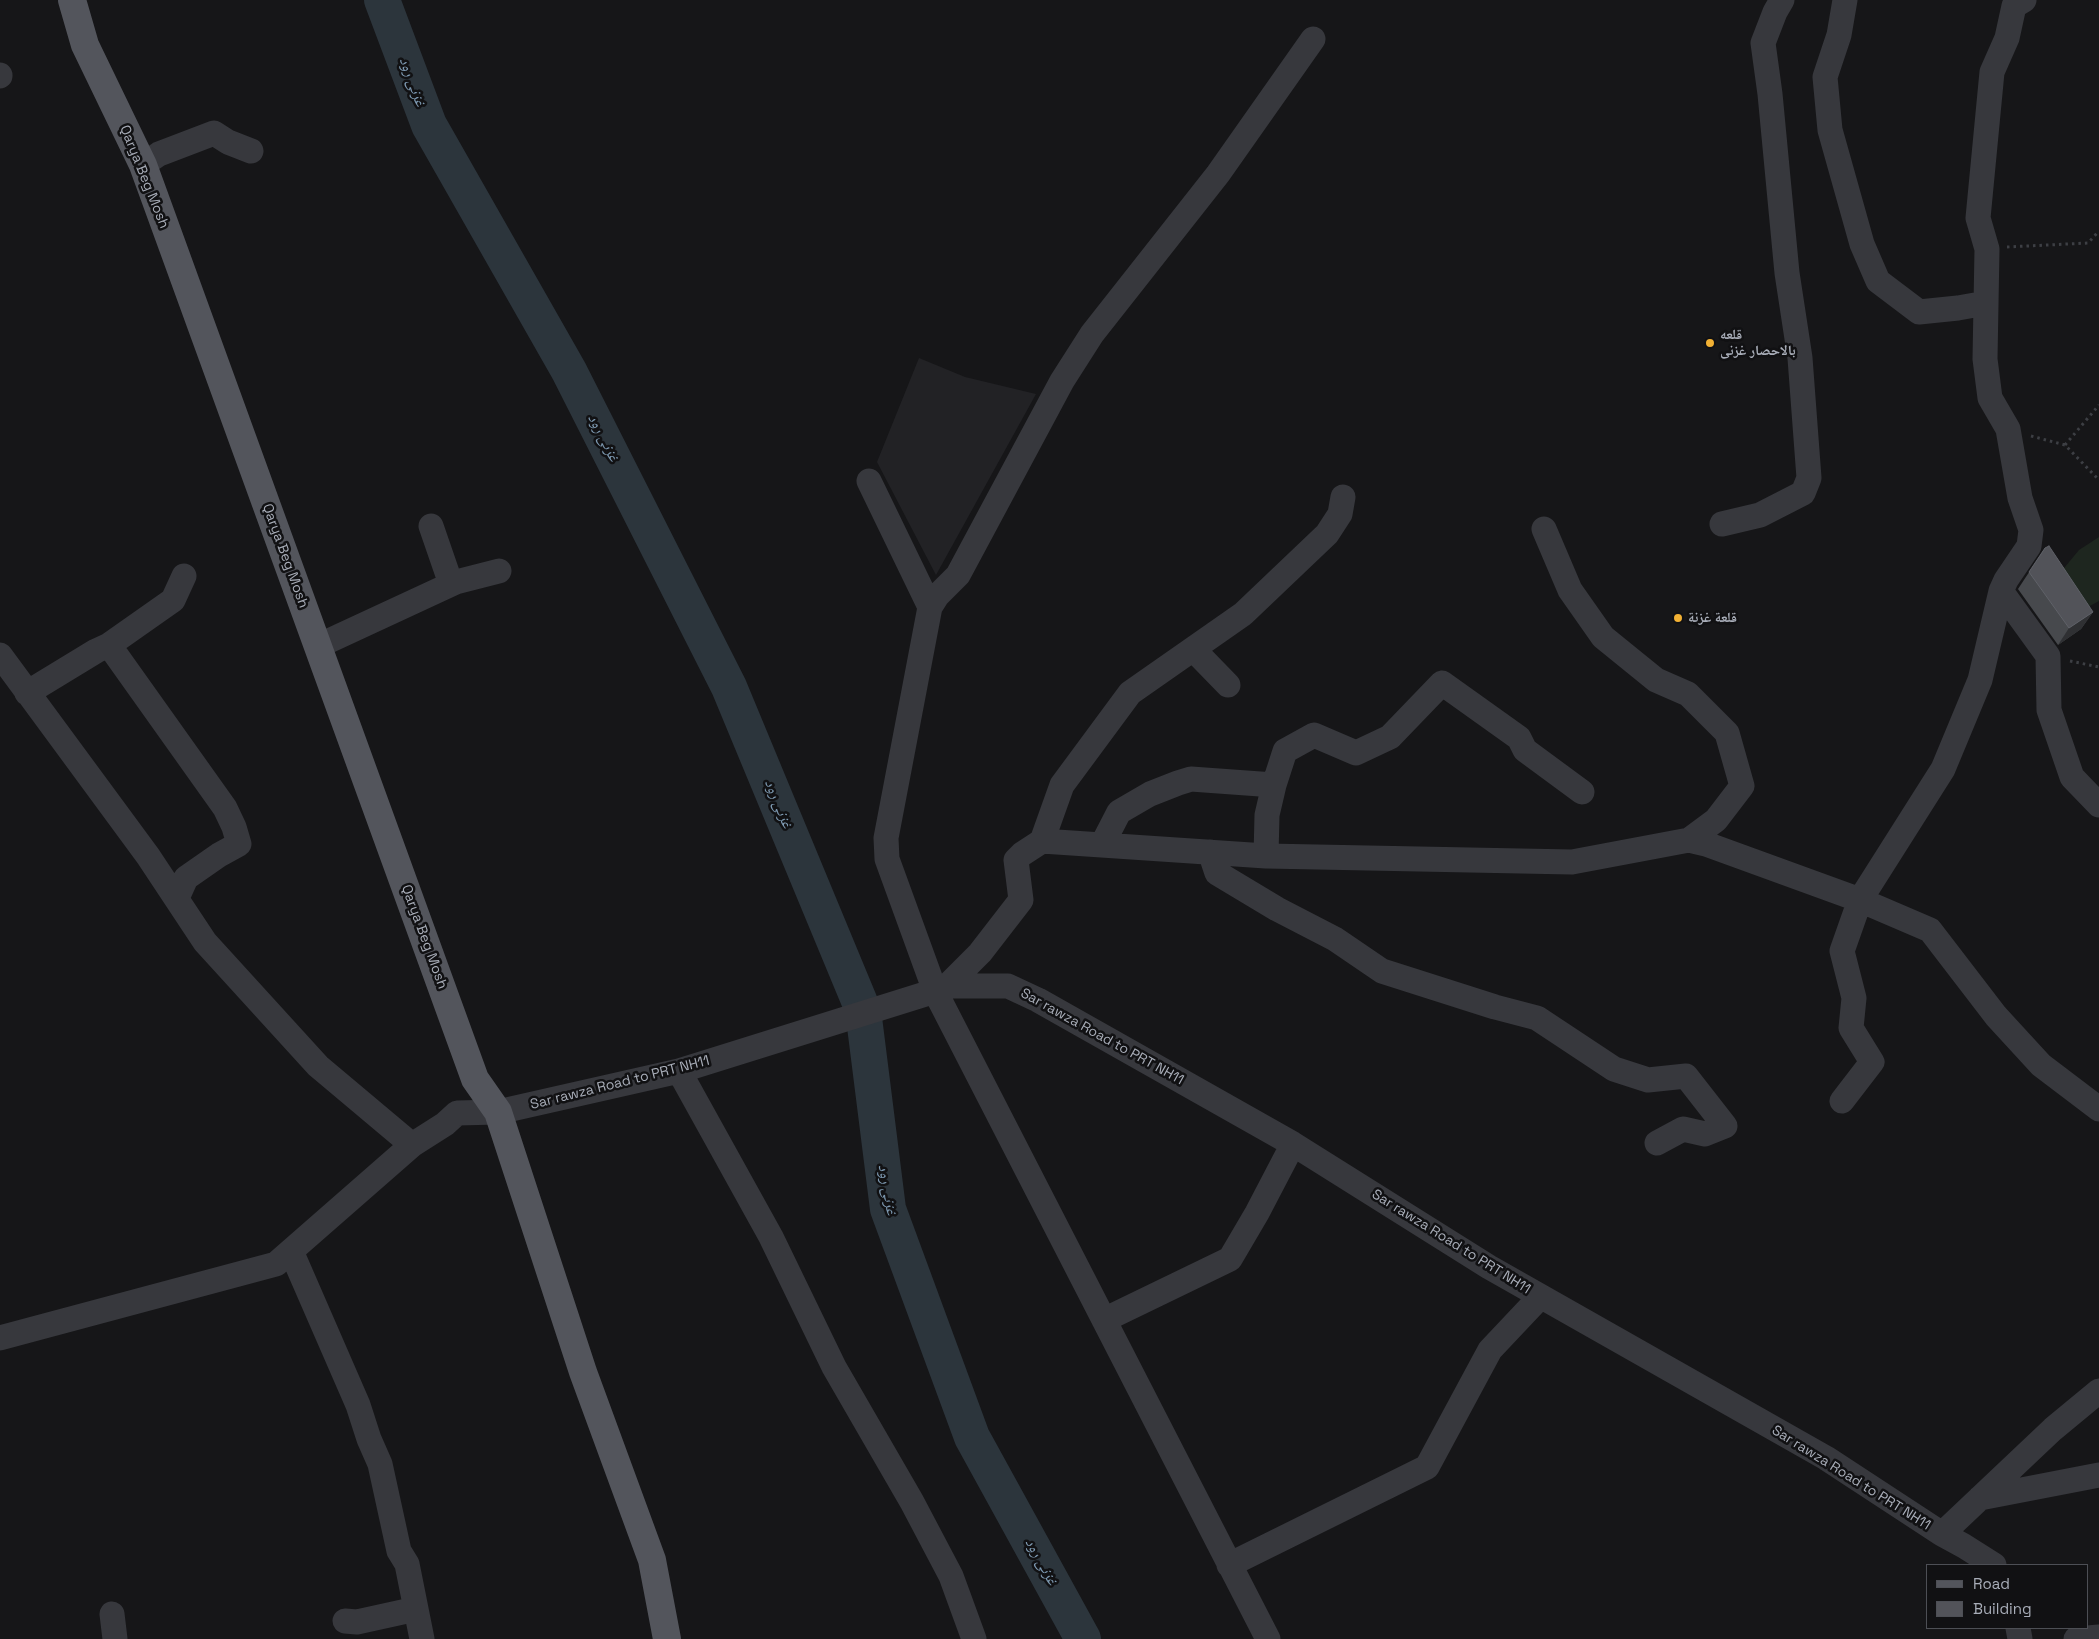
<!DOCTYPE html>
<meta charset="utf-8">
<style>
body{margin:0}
#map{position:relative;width:2099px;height:1639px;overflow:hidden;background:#161618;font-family:"Space Grotesk",sans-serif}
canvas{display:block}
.legend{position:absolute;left:1926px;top:1564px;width:162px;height:65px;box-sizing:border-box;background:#111113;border:1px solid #4d4f55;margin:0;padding:6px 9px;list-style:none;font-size:15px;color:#a8adb8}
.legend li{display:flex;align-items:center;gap:10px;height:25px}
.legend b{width:25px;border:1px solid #4d4f55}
</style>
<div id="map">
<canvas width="2099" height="1639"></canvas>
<ul class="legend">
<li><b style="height:6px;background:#53555c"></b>Road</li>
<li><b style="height:14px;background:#525359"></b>Building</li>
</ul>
</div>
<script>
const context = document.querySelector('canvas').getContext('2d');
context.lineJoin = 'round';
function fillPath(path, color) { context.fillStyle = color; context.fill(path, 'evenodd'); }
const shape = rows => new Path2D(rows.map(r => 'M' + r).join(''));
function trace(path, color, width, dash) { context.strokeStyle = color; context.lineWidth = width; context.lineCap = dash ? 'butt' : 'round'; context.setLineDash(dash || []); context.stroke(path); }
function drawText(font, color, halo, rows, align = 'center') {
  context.font = font + ' "Space Grotesk","Noto Naskh Arabic",sans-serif'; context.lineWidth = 5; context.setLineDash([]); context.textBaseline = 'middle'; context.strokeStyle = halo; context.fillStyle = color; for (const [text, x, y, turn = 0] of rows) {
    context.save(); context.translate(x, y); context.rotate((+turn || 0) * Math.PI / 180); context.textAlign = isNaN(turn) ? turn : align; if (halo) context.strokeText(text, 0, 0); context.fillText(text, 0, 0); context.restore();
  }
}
fillPath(shape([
 [919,358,965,377,1036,394,936,575,877,462]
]), '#222225');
fillPath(shape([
 [2099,537,2099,601,2088,607,2060,573,2079,550]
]), '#1e261f');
trace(shape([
 [382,0,429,125,569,371,729,687,863,1010,888,1209,972,1437,1083,1639]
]), '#2c353c', 36);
trace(shape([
 [2007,247,2088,243,2099,231],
 [2031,436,2065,445,2099,480],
 [2065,445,2099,405],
 [2070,661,2099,667]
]), '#3d3f44', 3, [2.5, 4]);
trace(shape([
 [1845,0,1839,35,1825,77,1830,130,1862,244,1878,281,1919,312,1958,308,1986,303],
 [0,75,0,76],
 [143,165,159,154,214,133,228,142,251,151],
 [869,481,930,607],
 [1722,524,1760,515,1803,493,1809,478,1800,358,1787,273,1770,94,1763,43,1775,12,1782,0],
 [431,526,451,584],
 [1544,529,1570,590,1603,637,1656,680,1688,694,1727,733,1742,786,1716,820,1689,840],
 [2001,591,2048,656,2049,710,2072,777,2099,805],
 [109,645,225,808,234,827,239,844,219,855,186,878,177,898],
 [318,646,456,582,499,571],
 [1193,649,1228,685],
 [0,655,148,856,205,942,318,1066,412,1145],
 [27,693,96,651,109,645,173,600,184,576],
 [1042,841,1266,856,1572,862,1689,840,1706,844,1860,900,1930,930,1996,1016,2041,1065,2099,1109],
 [1102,845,1119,812,1150,794,1178,783,1191,779,1274,785],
 [1210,852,1217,873,1277,909,1335,939,1382,971,1495,1007,1537,1018,1614,1069,1648,1080,1686,1076,1725,1126,1705,1134,1683,1129,1657,1143],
 [1266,856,1267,815,1274,785,1285,751,1314,735,1356,753,1390,737,1442,683,1519,738,1525,750,1582,792],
 [947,986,980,953,1021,900,1016,860,1022,854,1042,841,1062,785,1130,693,1243,614,1327,534,1340,514,1343,497],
 [679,1071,771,1237,834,1367,912,1502,951,1576,974,1639],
 [1842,1101,1872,1062,1851,1028,1854,998,1842,951,1860,900,1943,769,1980,680,2001,591,2006,580,2029,546,2031,530,2020,498,2008,429,1990,398,1985,359,1987,249,1978,218,1992,72,2007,38,2014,6,2024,0],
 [291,1251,358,1405,369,1439,380,1464,399,1551,407,1564,422,1639],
 [1104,1320,1230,1259,1257,1213,1293,1144],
 [0,1338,276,1264,412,1145,445,1124,457,1113,498,1112,679,1071,935,991,947,986,1008,986,1038,1000,1293,1144,1489,1267,1826,1458,1942,1534,2053,1429,2099,1391],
 [1980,1498,2099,1475],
 [1942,1534,1964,1546,1994,1565],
 [1229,1565,1427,1467,1490,1350,1540,1297],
 [112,1614,115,1639],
 [345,1621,357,1622,416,1609],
 [2018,1628,2020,1639],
 [1268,1639,935,991,887,859,886,838,930,607,937,596,958,575,1062,381,1092,334,1218,174,1313,39],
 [2076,1639,2099,1637]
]), '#37383d', 25);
trace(shape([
 [72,0,85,45,143,165,475,1079,498,1112,583,1372,652,1560,667,1639]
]), '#53555c', 28);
fillPath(shape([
 [2045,548,2093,612,2081,629,2058,645,2018,589]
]), '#47494d');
fillPath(shape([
 [2093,612,2081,629,2058,645,2069,628]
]), '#2f3033');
const building = shape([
 [2049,546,2093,612,2069,628,2029,572,2045,548,2049,546]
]);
fillPath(building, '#525359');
trace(building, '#5f6168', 1);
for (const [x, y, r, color] of [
 [1710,343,5,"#f2b134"],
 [1678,618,5,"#f2b134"]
]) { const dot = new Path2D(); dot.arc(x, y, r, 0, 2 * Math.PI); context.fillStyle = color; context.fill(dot); trace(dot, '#111113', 2); }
drawText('14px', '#a8adb8', '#111113', [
 ["Qarya Beg Mosh",144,177,68],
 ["Qarya Beg Mosh",285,556,70],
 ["Qarya Beg Mosh",424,937,70],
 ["Sar rawza Road to PRT NH11",1102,1037,29],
 ["Sar rawza Road to PRT NH11",620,1083,-14],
 ["Sar rawza Road to PRT NH11",1451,1242,32],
 ["Sar rawza Road to PRT NH11",1851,1478,32]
]);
drawText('bold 14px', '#a8adb8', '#111113', [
 ["قلعه",1720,335],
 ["بالاحصار غزنی",1720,351],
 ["قلعة غزنة",1688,618]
], 'left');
drawText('italic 15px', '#7f9bb3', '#111113', [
 ["غزنی رود",412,82,70],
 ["غزنی رود",603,438,63],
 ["غزنی رود",778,804,68],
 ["غزنی رود",887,1190,80],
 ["غزنی رود",1041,1562,61]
]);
</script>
